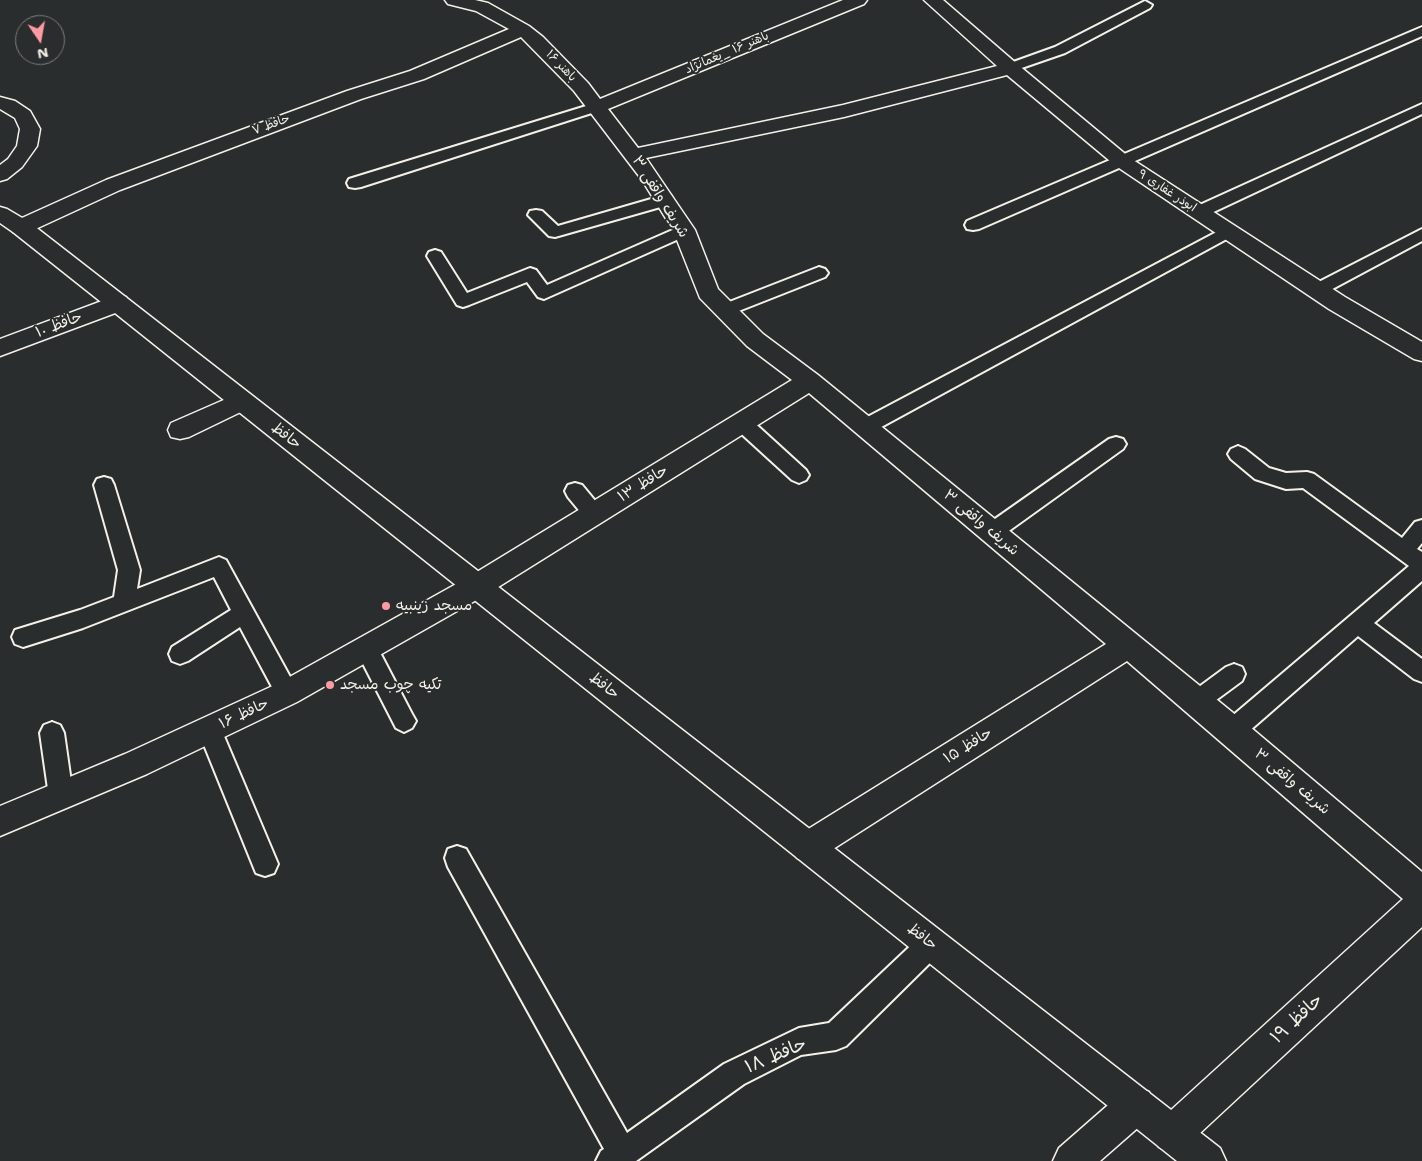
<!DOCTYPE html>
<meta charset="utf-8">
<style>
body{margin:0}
#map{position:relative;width:1422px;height:1161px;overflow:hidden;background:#2a2d2e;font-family:"Shantell Sans",sans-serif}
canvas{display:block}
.north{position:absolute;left:15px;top:15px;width:50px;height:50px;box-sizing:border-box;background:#2a2d2e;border:1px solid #7b7b78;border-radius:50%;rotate:168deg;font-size:14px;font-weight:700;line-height:20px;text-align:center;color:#f4f1e8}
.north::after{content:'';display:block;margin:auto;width:18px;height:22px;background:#ff9aa2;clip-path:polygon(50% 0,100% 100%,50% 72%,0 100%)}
</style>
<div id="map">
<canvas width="1422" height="1161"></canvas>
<div class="north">N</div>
</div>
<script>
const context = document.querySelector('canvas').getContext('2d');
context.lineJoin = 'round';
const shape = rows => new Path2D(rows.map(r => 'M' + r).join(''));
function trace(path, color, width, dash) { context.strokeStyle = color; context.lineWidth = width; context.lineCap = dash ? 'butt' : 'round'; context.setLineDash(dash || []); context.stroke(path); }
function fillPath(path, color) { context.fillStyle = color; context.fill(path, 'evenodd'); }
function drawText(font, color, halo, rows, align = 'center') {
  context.font = font + ' "Shantell Sans","Playpen Sans Arabic",sans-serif'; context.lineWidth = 4; context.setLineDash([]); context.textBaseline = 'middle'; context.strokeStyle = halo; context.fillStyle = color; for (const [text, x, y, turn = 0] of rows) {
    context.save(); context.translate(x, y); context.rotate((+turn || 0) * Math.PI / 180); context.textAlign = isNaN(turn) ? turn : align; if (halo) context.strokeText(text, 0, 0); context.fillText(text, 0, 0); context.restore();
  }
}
const lane = shape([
 [1145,1,1152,5,1150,8,1065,53,1010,72,1005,71,1003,68,1005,65,1055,47,1145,1],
 [1422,27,1422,36,979,229,973,230,967,229,965,225,967,221,1422,27],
 [596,103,601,104,603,107,601,110,361,187,355,188,349,187,347,183,349,179,596,103],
 [1422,104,1422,114,1205,216,1199,217,1193,216,1191,212,1193,208,1422,104],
 [665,195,671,196,673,200,671,204,555,237,549,236,528,215,530,211,536,210,542,211,558,226,665,195],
 [684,225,690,226,692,230,690,234,544,299,538,297,527,282,469,305,463,307,457,305,427,256,429,252,435,250,441,252,467,293,530,268,536,270,547,285,684,225],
 [1228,226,1234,227,1236,231,1234,235,872,432,865,434,858,432,855,427,858,422,1228,226],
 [1422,229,1422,241,1323,294,1317,296,1311,294,1308,290,1311,286,1422,229],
 [819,267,825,269,828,273,825,277,731,314,725,316,719,314,716,310,719,306,819,267],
 [742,416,749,418,806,470,809,475,806,480,799,483,792,480,735,428,732,423,735,418,742,416],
 [1116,437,1123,439,1126,444,1123,449,999,538,992,540,985,538,982,532,985,526,1109,439,1116,437],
 [1238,446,1245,449,1269,468,1286,473,1307,472,1314,474,1402,538,1415,522,1422,520,1422,543,1417,549,1422,552,1422,581,1374,623,1422,659,1422,682,1414,679,1358,636,1240,739,1232,742,1224,739,1220,731,1224,723,1409,566,1303,488,1286,489,1255,479,1231,459,1228,454,1231,449,1238,446],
 [104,477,111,479,114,485,140,570,137,589,219,557,226,560,295,686,298,693,295,700,287,703,279,700,240,627,188,661,180,664,172,661,169,654,172,647,231,610,214,577,83,628,23,647,15,644,12,637,15,630,80,610,114,597,118,570,94,485,97,479,104,477],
 [575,483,582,485,601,508,604,514,601,520,594,522,587,520,568,497,565,491,568,485,575,483],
 [366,638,374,641,412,714,416,721,412,728,404,732,396,728,355,648,358,641,366,638],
 [1234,664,1242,667,1245,674,1242,681,1204,709,1196,712,1188,709,1185,702,1188,695,1226,667,1234,664],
 [210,719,218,722,278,864,274,873,265,876,256,873,198,730,202,722,210,719],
 [52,722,60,725,64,733,73,796,70,804,61,808,52,804,49,796,40,733,44,725,52,722],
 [457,846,466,849,627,1133,724,1064,799,1028,829,1023,922,935,931,931,940,935,944,944,940,953,846,1046,836,1050,801,1055,744,1084,636,1161,596,1161,601,1151,604,1149,448,867,445,858,448,849,457,846]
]);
const street = shape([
 [445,0,475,0,488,3,529,26,543,37,588,83,600,99,843,0,867,0,864,4,608,109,638,148,843,105,997,66,924,0,943,0,1017,64,1130,158,1345,297,1422,342,1422,361,1414,359,1329,309,1116,166,1007,75,844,117,646,158,695,230,718,289,763,334,818,375,1243,721,1422,872,1422,927,1185,1147,1172,1153,1159,1147,1153,1134,1159,1121,1403,899,1127,661,819,858,808,863,797,858,792,847,797,836,1106,644,809,393,487,594,297,702,147,774,0,836,0,806,125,754,277,684,467,578,792,380,747,346,700,298,673,230,642,180,574,91,521,37,424,79,361,99,120,190,29,232,21,234,13,232,10,227,13,222,106,180,347,91,410,71,509,29,476,11,448,4,445,0],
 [118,295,126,297,129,303,126,309,0,356,0,339,118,295],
 [242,392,251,395,254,401,251,407,189,437,180,439,171,437,168,430,171,423,242,392],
 [1136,1087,1149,1092,1154,1105,1149,1118,1100,1161,1053,1161,1059,1148,1123,1092,1136,1087]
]);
const secondary = shape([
 [0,97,15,101,30,111,40,129,37,146,22,167,7,179,0,181,0,165,8,159,17,146,20,129,15,118,0,109,0,97],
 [0,207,7,209,29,222,1220,1148,1226,1161,1177,1161,110,309,13,232,0,223,0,207]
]);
trace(lane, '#f4f1e8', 4);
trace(street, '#f4f1e8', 3);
trace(secondary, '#f4f1e8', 3);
fillPath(lane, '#2a2d2e');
fillPath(street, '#2a2d2e');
fillPath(secondary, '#2a2d2e');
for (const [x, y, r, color] of [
 [386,606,5,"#ff9aa2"],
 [330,685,5,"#ff9aa2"]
]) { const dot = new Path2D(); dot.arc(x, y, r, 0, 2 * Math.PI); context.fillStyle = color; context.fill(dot); trace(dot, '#2a2d2e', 2); }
drawText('12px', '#f4f1e8', '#2a2d2e', [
 ["باهنر ۱۶ _یغمانژاد",727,53,-23],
 ["باهنر ۱۶",561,66,46],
 ["حافظ ۷",271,125,-20],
 ["ابوذر غفاری ۹",1167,191,33]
]);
drawText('15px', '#f4f1e8', '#2a2d2e', [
 ["شریف واقفی ۳",660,197,58],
 ["حافظ ۱۰",59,325,-21],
 ["حافظ",286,436,38],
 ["حافظ ۱۳",643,484,-32],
 ["شریف واقفی ۳",981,523,40],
 ["حافظ",604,686,38],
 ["حافظ ۱۶",244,714,-25],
 ["حافظ ۱۵",968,746,-32],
 ["شریف واقفی ۳",1292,782,40],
 ["حافظ",922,937,38]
]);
drawText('15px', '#f4f1e8', '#2a2d2e', [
 ["مسجد زینبیه",396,606],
 ["تکیه چوب مسجد",340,685]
], 'left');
drawText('18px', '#f4f1e8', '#2a2d2e', [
 ["حافظ ۱۹",1297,1019,-43],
 ["حافظ ۱۸",776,1056,-23]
]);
</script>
